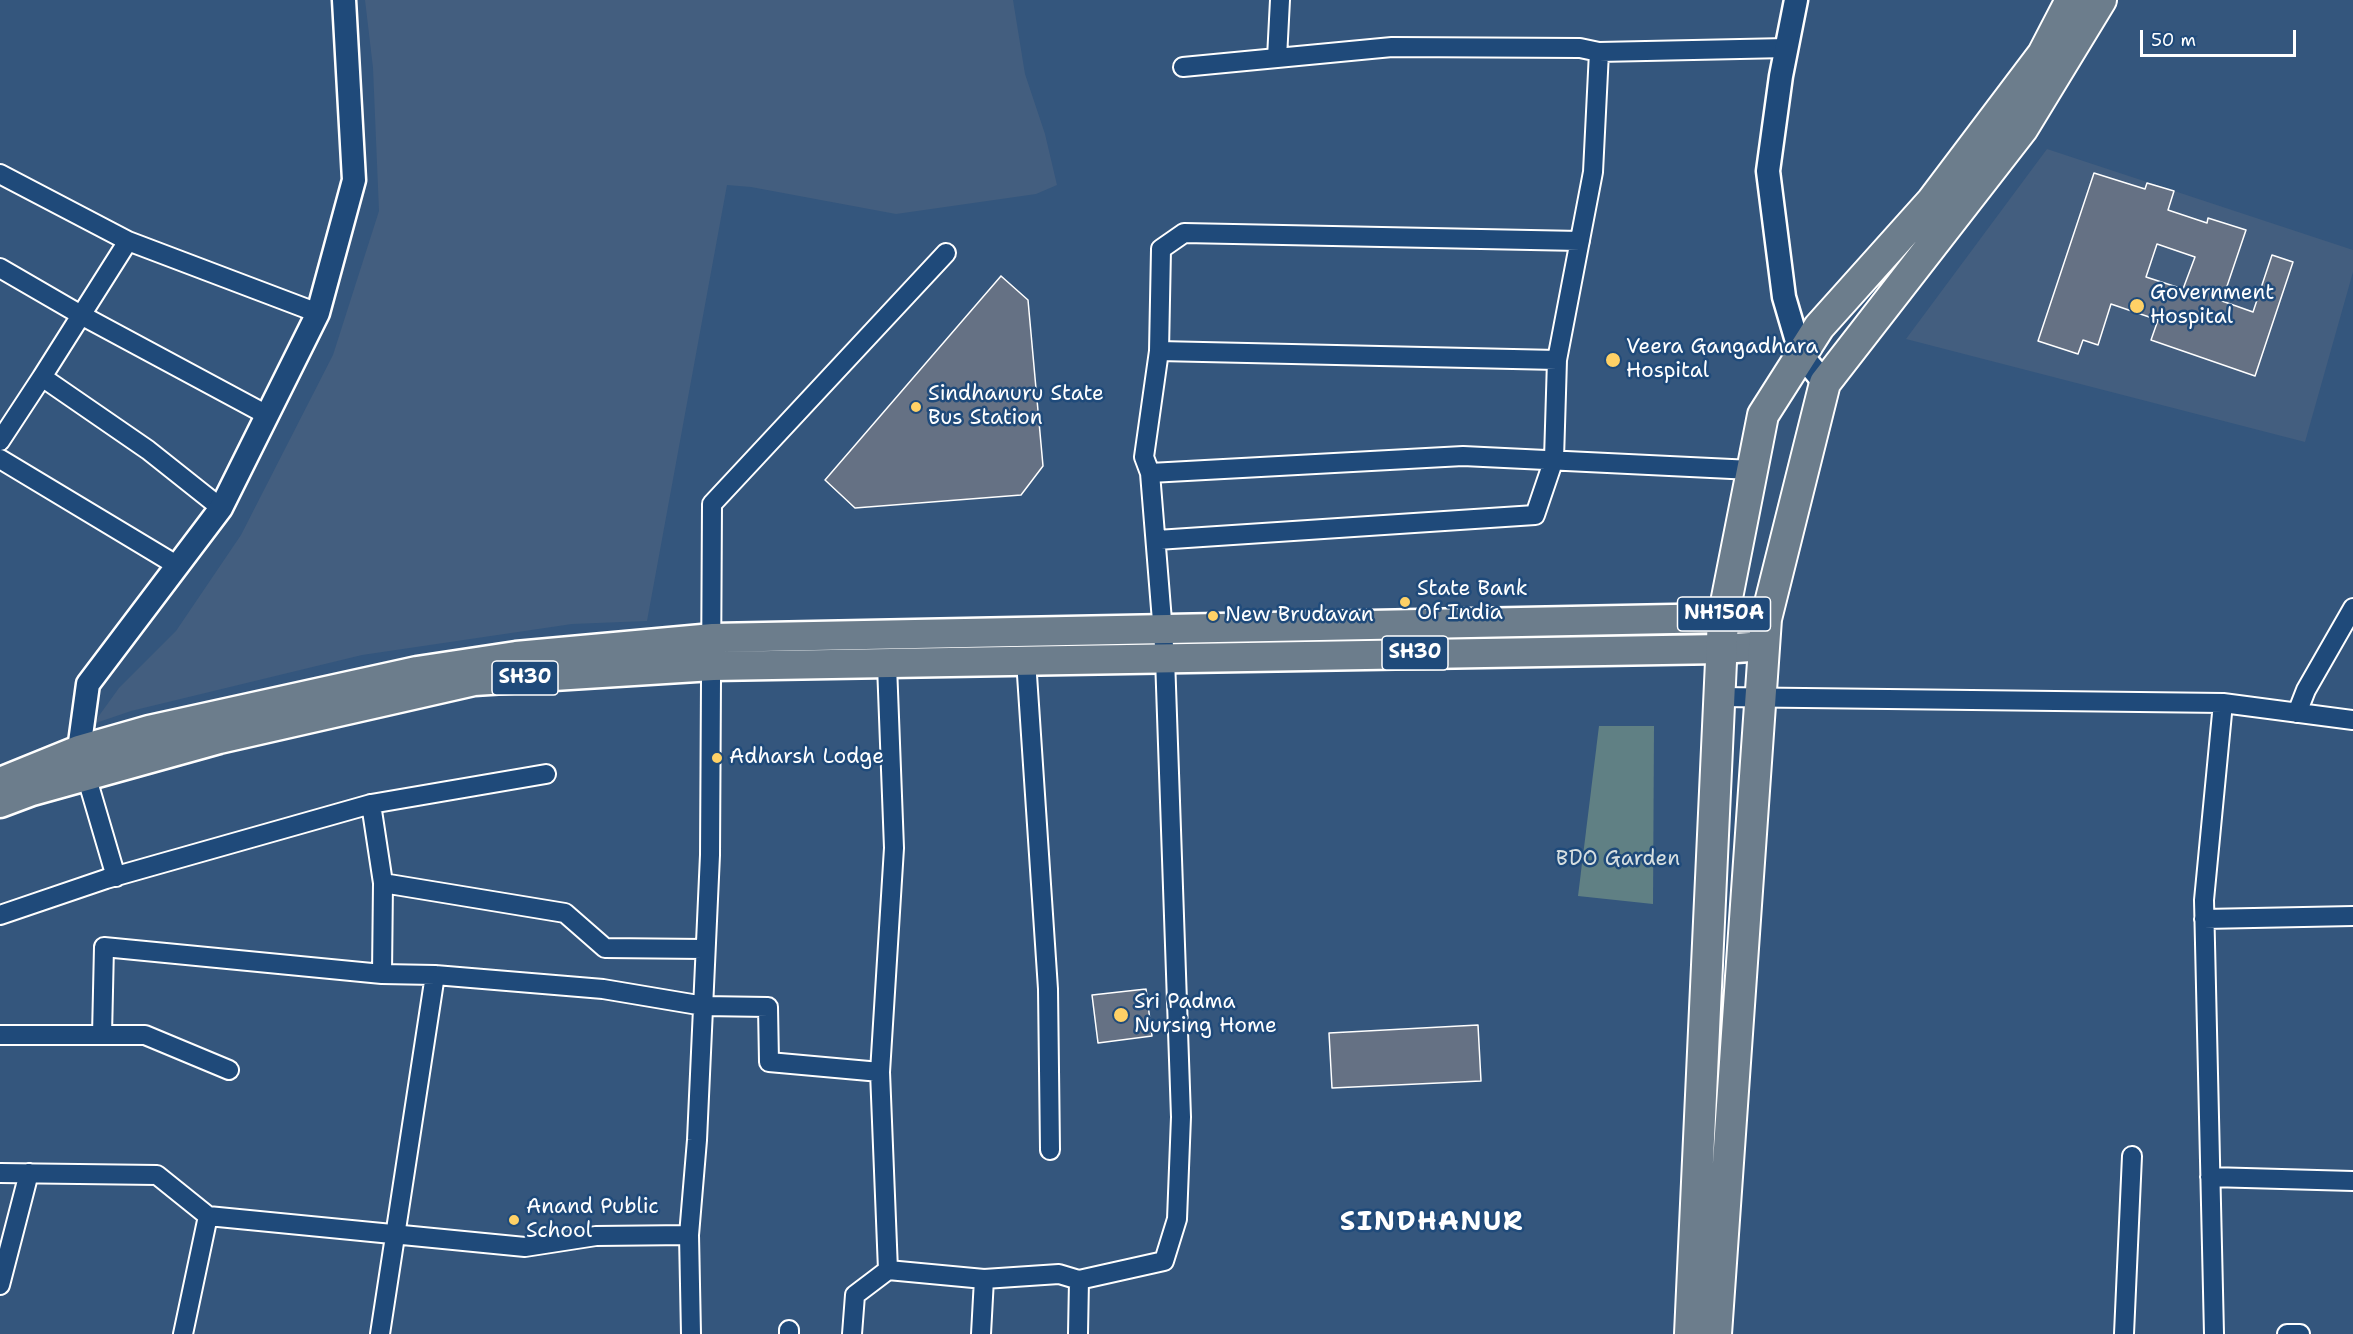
<!DOCTYPE html>
<style>
body{margin:0}
#map{position:relative;width:2353px;height:1334px;overflow:hidden;background:#34567d;font-family:"Shantell Sans",sans-serif}
canvas{display:block}
.scale{position:absolute;left:2140px;top:30px;width:156px;height:27px;box-sizing:border-box;border:3px solid #fff;border-top:0;padding-left:8px;font-size:18px;line-height:21px;white-space:nowrap;color:#fff;-webkit-text-stroke:4px #1f4a7a;paint-order:stroke}
</style>
<div id="map">
<canvas width="2353" height="1334"></canvas>
<div class="scale">50 m</div>
</div>
<script>
const context = document.querySelector('canvas').getContext('2d');
context.lineJoin = 'round';
function fillPath(path, color) { context.fillStyle = color; context.fill(path, 'evenodd'); }
const shape = rows => new Path2D(rows.map(r => 'M' + r).join(''));
function trace(path, color, width, dash) { context.strokeStyle = color; context.lineWidth = width; context.lineCap = dash ? 'butt' : 'round'; context.setLineDash(dash || []); context.stroke(path); }
function drawText(font, color, halo, rows, align = 'center') {
  context.font = font + ' "Shantell Sans",sans-serif'; context.lineWidth = 5; context.setLineDash([]); context.textBaseline = 'middle'; context.strokeStyle = halo; context.fillStyle = color; for (const [text, x, y, turn = 0] of rows) {
    context.save(); context.translate(x, y); context.rotate((+turn || 0) * Math.PI / 180); context.textAlign = isNaN(turn) ? turn : align; if (halo) context.strokeText(text, 0, 0); context.fillText(text, 0, 0); context.restore();
  }
}
fillPath(shape([
 [365,0,1013,0,1025,74,1045,134,1057,185,1036,194,896,214,751,187,727,185,647,621,572,624,362,655,131,711,93,724,119,688,176,631,241,535,333,355,379,211,373,68],
 [2047,149,2353,250,2353,272,2305,442,1906,339]
]), '#435e7f');
fillPath(shape([
 [1599,726,1654,726,1653,904,1578,896]
]), '#608084');
const building = shape([
 [2094,173,2145,189,2147,183,2174,191,2168,210,2207,223,2208,218,2246,230,2222,301,2253,312,2272,255,2293,262,2255,376,2151,340,2158,320,2111,304,2098,345,2083,340,2078,354,2038,341,2094,173],
 [2157,244,2195,257,2183,289,2146,277,2157,244],
 [1001,276,1028,300,1043,466,1021,495,855,508,825,480,1001,276],
 [1146,989,1152,1036,1098,1043,1092,995,1146,989],
 [1478,1025,1481,1081,1332,1088,1329,1033,1478,1025]
]);
fillPath(building, '#657184');
trace(building, '#fff', 1.5);
const minor = shape([
 [1277,58,1280,0],
 [1183,67,1392,47,1580,48,1599,52,1787,48],
 [0,174,128,241,318,313],
 [0,268,81,315,267,415],
 [1159,351,1557,360],
 [42,377,128,241],
 [0,441,42,377,148,450,221,508],
 [0,459,178,566],
 [1150,473,1463,456,1752,470],
 [1157,540,1535,515,1554,459,1557,360,1593,172,1599,52],
 [1026,660,1048,989,1050,1150],
 [887,665,894,848,880,1072,888,1270],
 [1720,697,2223,703,2353,720],
 [2297,713,2306,690,2353,608],
 [86,775,116,877],
 [371,804,383,883,382,974],
 [383,883,565,913,605,948,704,949],
 [0,915,106,879,371,804,546,774],
 [2204,919,2353,916],
 [0,1035,145,1035,229,1070],
 [102,1035,104,947,382,974,435,975,603,989,704,1006,768,1007,769,1062,880,1072],
 [0,1173,157,1175,208,1216,525,1247,596,1236,689,1235],
 [2210,1177,2353,1181],
 [0,1285,29,1173],
 [183,1334,208,1216],
 [380,1334,435,975],
 [691,1334,689,1235,697,1140,710,855,712,504,946,253],
 [789,1334,789,1330],
 [852,1334,855,1295,888,1270,984,1279,1059,1274,1079,1280,1164,1261,1177,1219,1181,1117,1165,658,1150,473,1144,457,1159,351,1161,249,1184,233,1580,241],
 [981,1334,984,1279],
 [1078,1334,1079,1280],
 [2124,1334,2132,1156],
 [2214,1334,2204,900,2223,703],
 [2287,1334,2300,1334]
]);
const tertiary = shape([
 [1796,0,1781,76,1768,171,1784,297,1801,355,1825,383],
 [83,762,79,750,88,684,221,508,318,313,354,180,344,0]
]);
const primary = shape([
 [0,782,79,750,149,730,417,671,516,656,713,638,1723,618,1766,619],
 [0,803,32,791,219,739,474,681,713,666,1722,649,1764,646]
]);
const trunk = shape([
 [1690,1334,1723,618,1763,415,1819,327,1932,201,2043,54,2071,0],
 [1716,1334,1766,619,1825,383,2023,128,2101,0]
]);
trace(minor, '#fff', 22);
trace(tertiary, '#fff', 27);
trace(primary, '#fff', 33);
trace(trunk, '#fff', 34);
trace(minor, '#1f4a7a', 18);
trace(tertiary, '#1f4a7a', 22);
trace(primary, '#6c7d8c', 28);
trace(trunk, '#6c7d8c', 30);
for (const [x, y, r, color] of [
 [2137,306,8,"#ffd166"],
 [1613,360,8,"#ffd166"],
 [916,407,6,"#ffd166"],
 [1405,602,6,"#ffd166"],
 [1213,616,6,"#ffd166"],
 [717,758,6,"#ffd166"],
 [1121,1015,8,"#ffd166"],
 [514,1220,6,"#ffd166"]
]) { const dot = new Path2D(); dot.arc(x, y, r, 0, 2 * Math.PI); context.fillStyle = color; context.fill(dot); trace(dot, '#1f4a7a', 2); }
for (const [x, y, w] of [
 [1724,614,93],
 [1415,653,66],
 [525,678,66]
]) { const box = new Path2D(); box.roundRect(x - w / 2, y - 17, w, 34, 4.5); context.fillStyle = '#1f4a7a'; context.fill(box); trace(box, '#fff', 1.5); }
drawText('bold 20px', '#fff', null, [
 ["NH150A",1724,614],
 ["SH30",1415,653],
 ["SH30",525,678]
]);
drawText('21px', '#fff', '#1f4a7a', [
 ["Government",2150,294],
 ["Hospital",2150,318],
 ["Veera Gangadhara",1626,348],
 ["Hospital",1626,372],
 ["Sindhanuru State",928,395],
 ["Bus Station",928,419],
 ["State Bank",1417,590],
 ["Of India",1417,614],
 ["New Brudavan",1225,616],
 ["Adharsh Lodge",729,758],
 ["Sri Padma",1134,1003],
 ["Nursing Home",1134,1027],
 ["Anand Public",526,1208],
 ["School",526,1232]
], 'left');
drawText('21px', '#d7dfe0', '#1f4a7a', [
 ["BDO Garden",1618,860]
]);
context.letterSpacing = '1.5px';
drawText('bold 27px', '#fff', '#1f4a7a', [
 ["SINDHANUR",1432,1223]
]);
context.letterSpacing = '0px';
</script>
